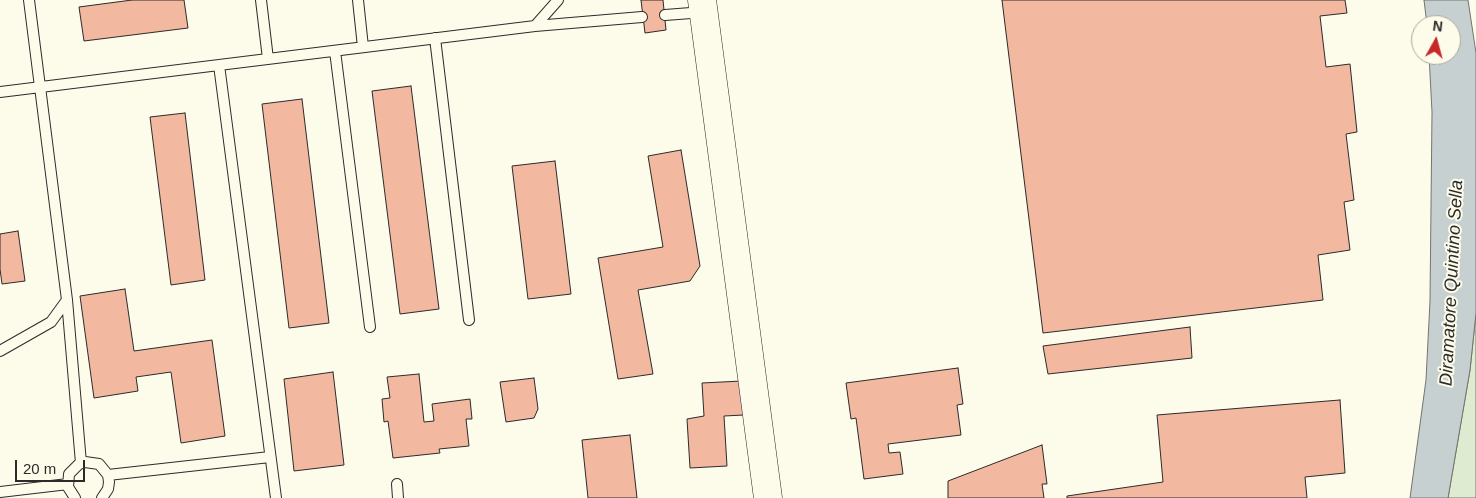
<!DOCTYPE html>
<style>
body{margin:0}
#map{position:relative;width:1476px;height:498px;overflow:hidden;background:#fdfbea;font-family:Arial,sans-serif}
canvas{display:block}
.north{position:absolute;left:1411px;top:15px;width:50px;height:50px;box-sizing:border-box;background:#fdfbea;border:1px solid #a9a89e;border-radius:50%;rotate:7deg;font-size:14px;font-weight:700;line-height:20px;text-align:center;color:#2b2b2b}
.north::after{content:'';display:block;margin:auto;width:18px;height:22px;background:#c62828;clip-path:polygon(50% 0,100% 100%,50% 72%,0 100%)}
.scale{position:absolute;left:15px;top:460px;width:70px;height:22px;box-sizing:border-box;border:2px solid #2b2b2b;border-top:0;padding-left:6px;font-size:15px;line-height:18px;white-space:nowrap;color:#2b2b2b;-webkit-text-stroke:4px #fdfbea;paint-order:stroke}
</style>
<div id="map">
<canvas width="1476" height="498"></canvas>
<div class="north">N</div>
<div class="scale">20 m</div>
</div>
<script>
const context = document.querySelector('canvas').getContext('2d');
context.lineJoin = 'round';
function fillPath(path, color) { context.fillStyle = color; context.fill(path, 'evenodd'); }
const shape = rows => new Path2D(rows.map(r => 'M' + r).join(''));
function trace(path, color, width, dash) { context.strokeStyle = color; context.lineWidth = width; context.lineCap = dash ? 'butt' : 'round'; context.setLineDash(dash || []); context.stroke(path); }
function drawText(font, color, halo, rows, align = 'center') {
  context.font = font + ' Arial,sans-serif'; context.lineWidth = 4; context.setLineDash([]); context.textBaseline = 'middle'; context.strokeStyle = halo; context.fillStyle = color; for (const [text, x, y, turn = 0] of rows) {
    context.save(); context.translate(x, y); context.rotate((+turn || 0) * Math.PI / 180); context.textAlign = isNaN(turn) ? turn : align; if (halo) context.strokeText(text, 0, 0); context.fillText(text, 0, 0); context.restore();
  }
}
const green = shape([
 [1476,313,1476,498,1448,498,1470,370,1476,313]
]);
fillPath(green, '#deebd1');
trace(green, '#74746e', 1);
const water = shape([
 [1424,0,1468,0,1476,53,1476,313,1470,370,1448,498,1410,498,1426,380,1430,301,1432,112,1429,55,1451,55,1451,25,1427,25,1424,0]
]);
fillPath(water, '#c7d0d0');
trace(water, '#74746e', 1);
const building = shape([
 [132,0,184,0,188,28,84,41,79,7,132,0],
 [641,0,663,0,666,30,645,33,641,0],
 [1002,0,1345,0,1347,13,1320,16,1326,67,1350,64,1357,132,1346,134,1354,200,1344,202,1350,250,1318,255,1323,300,1043,333,1002,0],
 [411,86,439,309,400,314,372,91,411,86],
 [302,99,329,323,289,328,262,104,302,99],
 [185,113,205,280,171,285,150,117,185,113],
 [681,150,700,266,690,281,638,290,653,374,618,379,598,258,663,247,648,156,681,150],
 [555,161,571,294,528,299,512,166,555,161],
 [18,231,25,281,2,284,0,269,0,234,18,231],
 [125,289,134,351,212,340,225,436,181,443,171,372,136,377,138,391,94,398,80,296,125,289],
 [1190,327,1192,358,1048,374,1043,346,1190,327],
 [958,368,963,404,957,405,961,435,888,444,889,453,900,452,903,474,864,479,856,418,851,419,846,383,958,368],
 [333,372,344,465,294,471,284,379,333,372],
 [419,374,424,422,434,421,432,404,470,399,472,419,466,419,469,446,439,449,440,453,393,458,388,421,384,422,382,399,390,398,387,377,419,374],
 [534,378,538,409,534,418,506,422,500,382,534,378],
 [742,381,744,415,724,416,727,466,690,468,687,419,704,416,702,383,742,381],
 [1340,400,1345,473,1305,477,1307,498,1067,498,1067,496,1163,482,1157,415,1340,400],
 [630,435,637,498,588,498,582,440,630,435],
 [1042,445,1047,484,1042,484,1044,498,948,498,948,481,1042,445]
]);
fillPath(building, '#f2b8a0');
trace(building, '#2b2b2b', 1);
const lane = shape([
 [29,0,67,300,81,463],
 [261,0,268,59],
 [358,0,363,47],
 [665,15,704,12],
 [535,26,558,0],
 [435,38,469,320],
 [335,51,370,327],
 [219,65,276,498],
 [0,92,535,26,642,17],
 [0,351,51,322,67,300],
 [108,475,270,457],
 [397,484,398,498],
 [0,492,68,484],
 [75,498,68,487,69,474,79,464,85,462,99,464,108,475,109,482,108,489,102,498]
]);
const primary = shape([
 [702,0,768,498]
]);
trace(lane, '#2b2b2b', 12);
trace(primary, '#2b2b2b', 29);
trace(lane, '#fdfbea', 10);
trace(primary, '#fdfbea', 28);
drawText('italic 18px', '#2b2b2b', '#fdfbea', [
 ["Diramatore Quintino Sella",1452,283,-87]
]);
</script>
